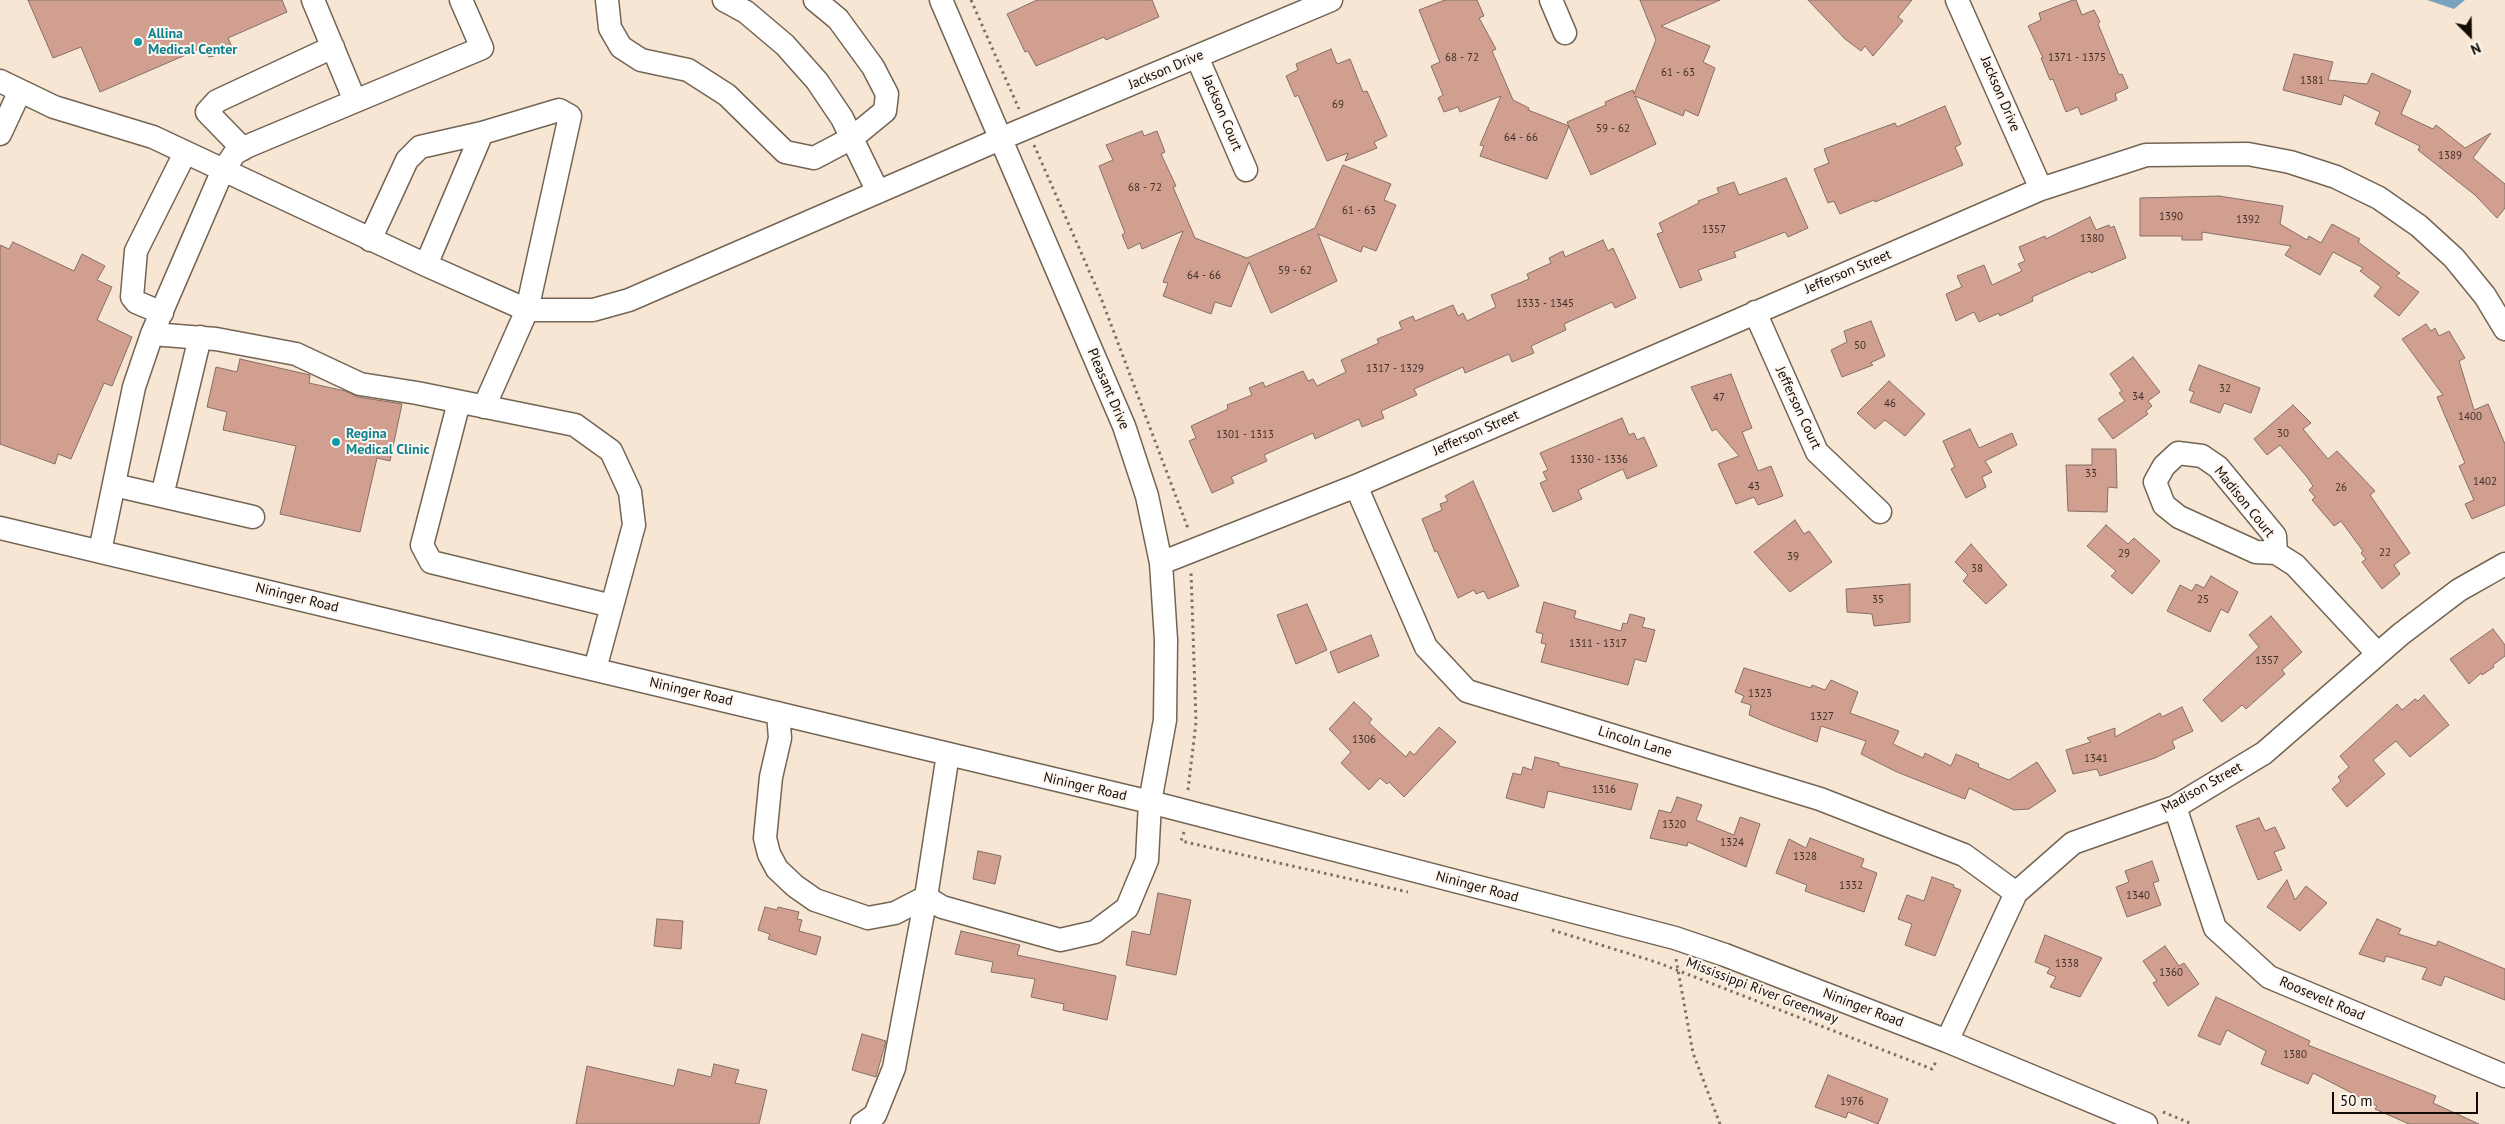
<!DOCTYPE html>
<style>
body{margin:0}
#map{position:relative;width:2505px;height:1124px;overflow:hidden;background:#f8e6d4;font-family:"PT Sans",sans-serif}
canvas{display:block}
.north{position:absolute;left:2445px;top:10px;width:50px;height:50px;-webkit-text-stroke:4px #fdf5ee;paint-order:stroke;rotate:157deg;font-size:14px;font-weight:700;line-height:20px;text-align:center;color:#110b06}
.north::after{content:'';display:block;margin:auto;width:18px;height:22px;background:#110b06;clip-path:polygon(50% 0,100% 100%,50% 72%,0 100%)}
.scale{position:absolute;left:2332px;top:1092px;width:146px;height:22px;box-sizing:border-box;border:2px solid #110b06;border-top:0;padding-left:6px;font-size:15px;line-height:18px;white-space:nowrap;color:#110b06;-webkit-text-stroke:4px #fdf5ee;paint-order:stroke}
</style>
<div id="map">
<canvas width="2505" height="1124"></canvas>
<div class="north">N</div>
<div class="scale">50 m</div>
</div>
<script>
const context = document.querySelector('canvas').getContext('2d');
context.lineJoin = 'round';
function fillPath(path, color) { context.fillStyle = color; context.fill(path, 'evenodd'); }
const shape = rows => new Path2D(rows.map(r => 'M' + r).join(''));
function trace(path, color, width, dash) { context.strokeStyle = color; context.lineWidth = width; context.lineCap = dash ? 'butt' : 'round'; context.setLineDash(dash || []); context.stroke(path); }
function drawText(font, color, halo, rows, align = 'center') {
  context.font = font + ' "PT Sans",sans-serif'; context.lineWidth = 4; context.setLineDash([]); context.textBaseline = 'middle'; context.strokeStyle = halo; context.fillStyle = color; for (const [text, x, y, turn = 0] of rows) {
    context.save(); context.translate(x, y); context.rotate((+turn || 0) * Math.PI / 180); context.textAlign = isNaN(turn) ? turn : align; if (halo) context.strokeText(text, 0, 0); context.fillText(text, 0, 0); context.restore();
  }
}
fillPath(shape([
 [2427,0,2465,0,2454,9]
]), '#77a3bf');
const building = shape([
 [28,0,282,0,287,12,228,38,232,47,226,53,209,57,204,47,100,92,81,47,53,58,28,0],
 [1037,0,1152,0,1159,17,1106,40,1104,37,1036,66,1028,51,1025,52,1007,14,1037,0],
 [1445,0,1477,0,1484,16,1479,18,1496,49,1492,51,1513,100,1529,108,1528,110,1569,126,1547,179,1480,156,1484,146,1480,145,1501,96,1460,112,1458,107,1444,112,1438,98,1443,95,1431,66,1440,62,1419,10,1445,0],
 [1640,0,1720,0,1661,26,1710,46,1703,62,1715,68,1698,116,1685,110,1683,116,1635,96,1656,144,1591,175,1567,122,1606,105,1605,102,1633,90,1634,94,1656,40,1640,0],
 [1808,0,1912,0,1898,17,1903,21,1873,56,1865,46,1861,51,1845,39,1808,0],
 [2073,0,2076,0,2082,15,2094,10,2100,22,2098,24,2119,75,2122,74,2128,88,2115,94,2117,100,2081,115,2078,107,2066,112,2053,79,2050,80,2041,58,2043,58,2028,26,2041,20,2039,13,2073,0],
 [1331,49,1337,64,1350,59,1363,92,1367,91,1387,136,1374,142,1377,148,1345,161,1348,153,1327,161,1298,95,1295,97,1286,76,1298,70,1296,64,1331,49],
 [2294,54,2333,62,2328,80,2367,84,2372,73,2411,91,2401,114,2433,129,2436,125,2465,148,2491,133,2473,158,2505,184,2505,208,2497,218,2475,195,2418,150,2420,146,2375,124,2380,112,2344,95,2341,105,2283,90,2294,54],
 [1945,106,1961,144,1955,147,1963,165,1875,202,1874,200,1840,214,1834,201,1828,203,1814,169,1829,163,1824,149,1895,123,1897,127,1945,106],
 [1142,131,1144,136,1157,131,1165,152,1161,154,1176,186,1173,187,1195,238,1247,258,1315,228,1343,165,1391,184,1384,200,1396,205,1376,251,1363,246,1361,252,1318,234,1337,281,1271,313,1249,262,1231,307,1215,302,1211,314,1163,296,1168,283,1163,282,1183,231,1142,249,1140,243,1128,249,1122,235,1125,233,1099,166,1113,160,1106,145,1142,131],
 [1786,178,1808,228,1788,237,1785,232,1734,252,1736,257,1698,270,1702,280,1680,288,1657,234,1663,232,1659,223,1699,203,1698,201,1719,193,1717,188,1734,182,1739,195,1786,178],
 [2219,196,2283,206,2280,224,2307,240,2309,236,2321,243,2332,224,2360,239,2358,242,2400,273,2396,276,2419,292,2399,316,2374,296,2381,287,2360,271,2363,268,2333,252,2320,275,2285,255,2291,246,2202,232,2202,240,2182,240,2182,236,2140,236,2140,198,2219,196],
 [2090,217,2096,230,2109,225,2110,228,2114,226,2126,258,2091,273,2090,271,2032,297,2033,301,2000,316,1999,313,1979,322,1974,312,1956,321,1946,294,1962,287,1957,276,1984,265,1992,285,2022,271,2018,264,2025,261,2019,247,2045,236,2046,239,2090,217],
 [1603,240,1608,251,1613,248,1636,298,1615,308,1612,302,1564,324,1566,330,1531,346,1534,353,1512,362,1509,354,1465,373,1463,367,1414,389,1417,395,1381,411,1384,418,1362,427,1359,419,1315,439,1313,433,1264,455,1267,461,1231,477,1234,483,1212,493,1189,441,1196,438,1191,426,1228,409,1227,405,1252,395,1249,388,1263,382,1265,387,1303,371,1308,381,1313,379,1317,386,1346,372,1341,360,1379,343,1377,339,1402,329,1399,322,1413,316,1415,321,1453,305,1458,316,1463,313,1467,321,1496,307,1491,295,1529,279,1527,274,1551,263,1549,258,1563,251,1565,257,1603,240],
 [13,242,74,271,82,254,105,266,97,280,112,287,97,320,132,337,112,386,104,383,71,459,58,454,55,464,0,444,0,245,9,249,13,242],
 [1871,321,1885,356,1870,363,1873,365,1842,377,1831,350,1847,342,1844,331,1871,321],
 [2426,324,2431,331,2435,328,2439,336,2449,331,2465,358,2459,361,2474,410,2488,404,2505,444,2505,505,2472,519,2465,504,2474,500,2459,466,2465,463,2437,397,2443,395,2402,339,2426,324],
 [2133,357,2160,392,2148,401,2152,406,2146,411,2148,414,2113,439,2098,419,2125,401,2119,393,2122,391,2110,374,2133,357],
 [240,359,310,375,309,383,345,391,358,397,402,404,390,461,377,458,360,532,280,514,296,446,223,430,227,412,207,407,216,367,237,372,240,359],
 [2199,365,2260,388,2251,413,2224,403,2220,413,2190,402,2194,392,2189,390,2199,365],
 [1731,374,1752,428,1742,432,1758,471,1771,466,1783,496,1758,505,1754,497,1736,504,1718,464,1739,456,1716,429,1712,431,1691,387,1731,374],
 [1889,381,1925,414,1905,436,1885,420,1875,429,1857,413,1889,381],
 [2293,405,2311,423,2303,429,2328,459,2337,451,2375,491,2370,495,2410,553,2394,565,2400,574,2382,589,2362,562,2366,559,2361,553,2363,551,2341,521,2334,526,2312,500,2315,497,2309,490,2313,486,2307,477,2280,445,2267,455,2254,439,2293,405],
 [1622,418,1629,435,1634,433,1637,440,1644,437,1657,466,1627,479,1623,469,1578,490,1582,499,1553,512,1540,483,1547,480,1543,472,1548,470,1540,453,1622,418],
 [1970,429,1979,448,2012,433,2017,445,1985,461,1992,472,1982,477,1986,487,1966,498,1951,469,1955,467,1943,441,1970,429],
 [2092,449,2116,449,2117,488,2108,487,2107,512,2068,511,2066,465,2092,465,2092,449],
 [1473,481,1519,586,1488,599,1484,591,1476,594,1474,590,1458,598,1437,551,1435,552,1422,519,1442,510,1440,504,1448,501,1445,496,1473,481],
 [1795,520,1804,534,1809,531,1832,562,1790,592,1754,552,1795,520],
 [2106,525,2128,544,2134,538,2160,561,2132,594,2111,576,2116,571,2087,546,2106,525],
 [1971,544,2007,585,1986,604,1963,581,1968,575,1955,562,1971,544],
 [2211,576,2238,592,2228,613,2221,609,2210,632,2167,611,2180,585,2192,591,2196,584,2204,588,2211,576],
 [1910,584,1910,622,1874,626,1872,614,1847,612,1846,589,1910,584],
 [1544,602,1576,611,1574,618,1621,631,1623,623,1627,624,1630,614,1645,618,1642,627,1655,630,1646,662,1635,659,1628,685,1541,662,1546,644,1541,643,1543,634,1536,632,1544,602],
 [1307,604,1327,650,1296,664,1277,615,1307,604],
 [2271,616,2302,652,2282,670,2285,674,2246,709,2242,705,2222,722,2203,700,2259,647,2249,635,2271,616],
 [2493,629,2505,645,2505,656,2493,665,2494,667,2482,675,2481,673,2469,684,2450,659,2493,629],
 [1371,635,1379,656,1338,673,1330,652,1371,635],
 [1744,668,1811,688,1812,685,1825,690,1831,680,1858,692,1850,713,1899,731,1893,744,1923,758,1925,753,1951,766,1956,754,1979,764,1978,767,2009,780,2037,762,2056,791,2029,809,2014,810,1969,788,1965,799,1897,772,1861,754,1866,741,1821,726,1817,742,1772,725,1749,715,1751,705,1741,702,1744,696,1735,692,1744,668],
 [2424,695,2449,725,2410,757,2396,741,2373,760,2385,774,2347,807,2332,789,2341,781,2338,777,2349,767,2340,756,2397,704,2402,710,2415,699,2418,701,2424,695],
 [1354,702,1372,719,1369,723,1406,757,1410,751,1414,755,1439,727,1456,742,1404,797,1389,782,1387,784,1380,778,1369,790,1341,763,1351,752,1329,729,1354,702],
 [2182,707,2193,731,2172,741,2175,748,2155,758,2100,776,2097,769,2073,774,2066,750,2091,742,2087,738,2115,728,2115,737,2160,713,2162,717,2182,707],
 [1535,757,1559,763,1559,766,1638,784,1631,810,1548,791,1544,808,1506,798,1513,773,1521,775,1523,767,1532,770,1535,757],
 [1677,797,1702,805,1696,820,1734,835,1740,817,1760,824,1746,867,1688,842,1687,846,1650,838,1659,810,1671,813,1677,797],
 [2259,818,2265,831,2275,827,2285,848,2274,852,2282,870,2258,880,2236,826,2259,818],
 [1810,838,1864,859,1861,867,1877,873,1864,912,1805,891,1807,885,1776,873,1789,839,1806,848,1810,838],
 [978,851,1001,856,995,884,973,879,978,851],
 [2152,861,2159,881,2153,883,2161,905,2127,917,2116,887,2129,882,2125,871,2152,861],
 [1932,877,1954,885,1953,887,1961,890,1935,956,1905,945,1912,924,1898,919,1907,895,1924,901,1932,877],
 [2287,880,2295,900,2306,886,2327,903,2300,931,2267,907,2287,880],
 [1158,893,1191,900,1176,975,1126,965,1132,931,1150,935,1158,893],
 [765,907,777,910,778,907,799,912,797,919,802,920,799,931,821,937,816,955,768,939,770,934,758,930,765,907],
 [657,919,683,921,681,949,654,946,657,919],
 [2377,919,2401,929,2398,934,2436,946,2438,941,2505,969,2505,1000,2445,976,2441,986,2422,979,2427,968,2386,956,2384,962,2359,954,2377,919],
 [961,931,1020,945,1017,955,1116,976,1107,1020,1063,1010,1064,1004,1031,997,1035,979,991,972,993,962,955,954,961,931],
 [2045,935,2102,958,2080,997,2050,987,2056,977,2047,973,2050,968,2035,962,2045,935],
 [2165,946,2179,966,2184,963,2199,984,2168,1006,2153,983,2157,981,2143,961,2165,946],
 [2216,997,2310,1041,2308,1045,2436,1096,2433,1103,2479,1124,2409,1124,2375,1109,2377,1106,2313,1073,2308,1084,2261,1064,2266,1051,2227,1030,2220,1045,2198,1036,2216,997],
 [862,1034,886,1041,876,1077,852,1070,862,1034],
 [714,1064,739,1070,735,1083,767,1090,759,1124,576,1124,587,1066,674,1086,678,1069,711,1077,714,1064],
 [1828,1075,1888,1099,1878,1124,1848,1112,1846,1118,1815,1107,1828,1075]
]);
fillPath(building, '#d09f90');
trace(building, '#856e67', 1);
const minor = shape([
 [313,0,355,101],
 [607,0,610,28,621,47,641,60,688,70,727,95,785,152,814,158,852,138,885,111,887,94,873,67,838,19,815,0],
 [724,0,746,12,785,45,817,81,842,118,878,192],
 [941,0,1124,426,1147,496,1161,563,1166,640,1165,720,1150,802,1147,860,1127,908,1095,932,1060,940,942,907,926,897,948,754],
 [1551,0,1565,33],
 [1957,0,2041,189],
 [1197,57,1246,170],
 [0,81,54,107,153,137,426,265,527,310,593,310,629,300,1000,139,1331,0],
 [0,134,20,91],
 [243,149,207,112,217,101,333,47],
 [370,240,407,160,420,147,482,133],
 [426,265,482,133,559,110,570,116,527,310,484,407],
 [1755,312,1817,452,1880,512],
 [162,313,136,302,132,297,136,251,185,153],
 [152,334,216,339,296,354,360,384,417,393,575,425,611,451,630,492,634,525,595,669],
 [459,402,422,545,431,562,612,606],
 [114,485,253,517],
 [1356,486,1426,647,1467,691,1820,799,1964,855,2016,893],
 [162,496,200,337],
 [0,528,1150,802,1675,938,1725,955,1947,1041,2146,1124],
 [100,551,134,387,152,334,222,172,235,153,248,146,482,48,461,0],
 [2276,553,2275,536,2218,467,2202,456,2178,453,2164,466,2155,482,2164,505,2179,517,2256,552,2276,553,2295,565,2378,654],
 [1161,563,1356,486,2041,189,2146,155,2248,154,2290,162,2336,177,2379,198,2419,226,2454,258,2485,296,2505,329],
 [778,713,780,738,771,777,765,838,769,854,777,869,795,886,815,900,868,918,895,913,926,897],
 [2175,807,2215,928,2269,977,2505,1076],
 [1947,1041,2016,893,2073,843,2175,807,2264,753,2401,634,2459,590,2505,564],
 [862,1124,875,1115,894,1068,926,897]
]);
trace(minor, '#736454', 25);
trace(shape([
 [971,0,1019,109],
 [1034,145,1101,298,1189,531],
 [1188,790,1196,722,1191,572],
 [1184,832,1181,841,1408,892],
 [1552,930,1656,962,1932,1069,1937,1060],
 [1676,959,1693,1053,1720,1124],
 [2163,1112,2192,1124]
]), '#7c7166', 3, [2.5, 4]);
trace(minor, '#fff', 22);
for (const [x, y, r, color] of [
 [138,42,5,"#0f9aa8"],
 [336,442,5,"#0f9aa8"]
]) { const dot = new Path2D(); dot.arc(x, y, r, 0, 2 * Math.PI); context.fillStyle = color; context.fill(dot); trace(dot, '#fdf5ee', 2); }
drawText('11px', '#413028', null, [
 ["68 - 72",1462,58],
 ["1371 - 1375",2077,58],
 ["61 - 63",1678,73],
 ["1381",2312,81],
 ["69",1338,105],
 ["59 - 62",1613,129],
 ["64 - 66",1521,138],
 ["1389",2450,156],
 ["68 - 72",1145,188],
 ["61 - 63",1359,211],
 ["1390",2171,217],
 ["1392",2248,220],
 ["1357",1714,230],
 ["1380",2092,239],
 ["59 - 62",1295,271],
 ["64 - 66",1204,276],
 ["1333 - 1345",1545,304],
 ["50",1860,346],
 ["1317 - 1329",1395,369],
 ["32",2225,389],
 ["34",2138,397],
 ["47",1719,398],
 ["46",1890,404],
 ["1400",2470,417],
 ["30",2283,434],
 ["1301 - 1313",1245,435],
 ["1330 - 1336",1599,460],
 ["33",2091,474],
 ["1402",2485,482],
 ["43",1754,487],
 ["26",2341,488],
 ["22",2385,553],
 ["29",2124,554],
 ["39",1793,557],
 ["38",1977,569],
 ["35",1878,600],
 ["25",2203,600],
 ["1311 - 1317",1598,644],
 ["1357",2267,661],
 ["1323",1760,694],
 ["1327",1822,717],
 ["1306",1364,740],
 ["1341",2096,759],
 ["1316",1604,790],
 ["1320",1674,825],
 ["1324",1732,843],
 ["1328",1805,857],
 ["1332",1851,886],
 ["1340",2138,896],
 ["1338",2067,964],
 ["1360",2171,973],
 ["1380",2295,1055],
 ["1976",1852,1102]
]);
drawText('bold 14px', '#0d838f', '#fdf5ee', [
 ["Allina",148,34],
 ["Medical Center",148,50],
 ["Regina",346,434],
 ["Medical Clinic",346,450]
], 'left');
drawText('14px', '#110b06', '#fdf5ee', [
 ["Jackson Drive",1166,70,-23],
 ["Jackson Drive",2000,94,67],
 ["Jackson Court",1222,113,67],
 ["Jefferson Street",1848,272,-23],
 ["Pleasant Drive",1108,389,67],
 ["Jefferson Court",1798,408,65],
 ["Jefferson Street",1476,433,-24],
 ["Madison Court",2244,502,51],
 ["Nininger Road",297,598,14],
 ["Nininger Road",691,692,13],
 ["Lincoln Lane",1635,742,17],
 ["Nininger Road",1085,787,13],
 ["Madison Street",2202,788,-29],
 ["Nininger Road",1477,887,15],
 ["Mississippi River Greenway",1762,991,21],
 ["Roosevelt Road",2322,999,23],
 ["Nininger Road",1863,1008,21]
]);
</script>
